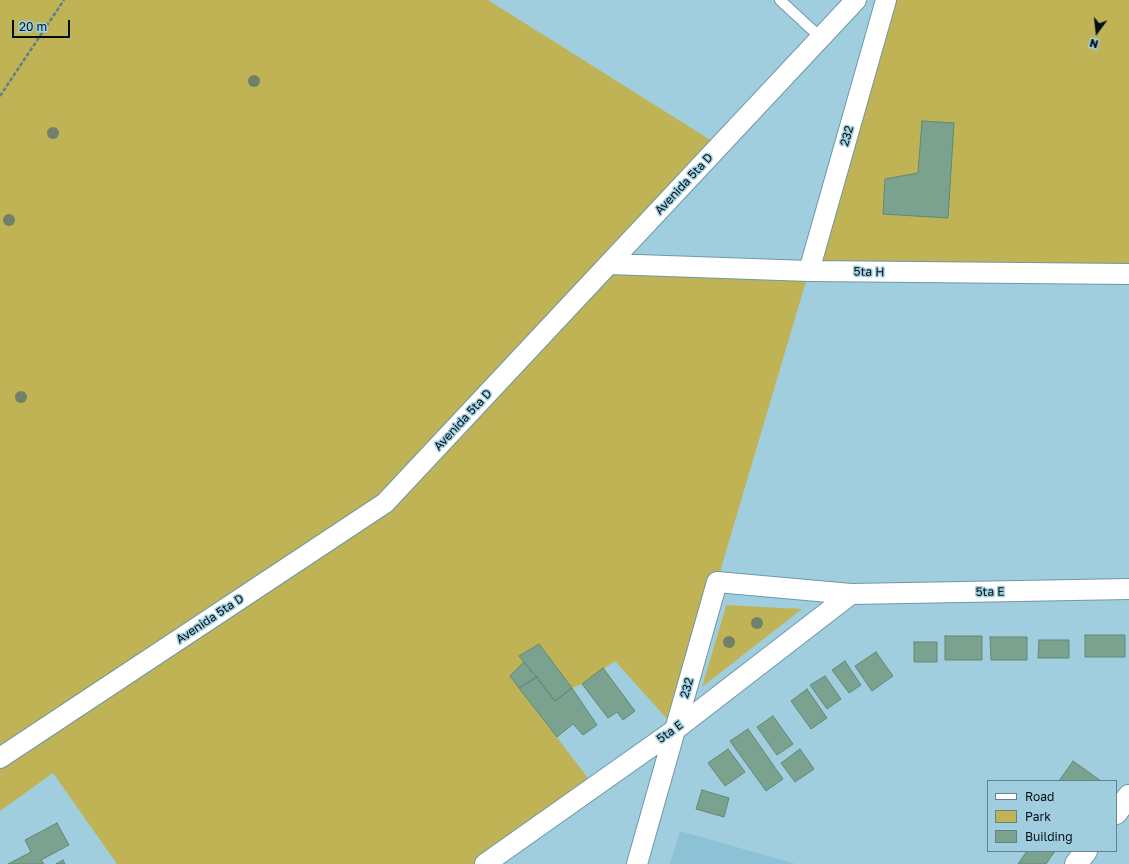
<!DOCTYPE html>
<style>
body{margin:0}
#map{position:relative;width:1129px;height:864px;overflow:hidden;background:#a1cedf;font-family:"Golos Text",sans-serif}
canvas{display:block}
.legend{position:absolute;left:987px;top:780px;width:130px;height:72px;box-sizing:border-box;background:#a1cedf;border:1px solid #61828e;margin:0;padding:5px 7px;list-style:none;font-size:12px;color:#010f15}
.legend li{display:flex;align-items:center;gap:8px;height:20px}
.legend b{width:20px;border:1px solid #61828e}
.north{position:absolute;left:1077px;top:12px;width:40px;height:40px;-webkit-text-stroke:3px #a1cedf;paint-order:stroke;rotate:195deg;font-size:11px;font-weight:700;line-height:16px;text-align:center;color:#010f15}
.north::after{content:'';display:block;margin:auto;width:14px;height:18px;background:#010f15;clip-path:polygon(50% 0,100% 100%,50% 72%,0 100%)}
.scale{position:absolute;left:12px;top:20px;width:58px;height:18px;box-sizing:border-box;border:2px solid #010f15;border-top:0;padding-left:5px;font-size:12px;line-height:14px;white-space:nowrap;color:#010f15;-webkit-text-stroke:3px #a1cedf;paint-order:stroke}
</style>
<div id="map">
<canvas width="1129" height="864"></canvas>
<ul class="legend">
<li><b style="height:5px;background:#fff"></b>Road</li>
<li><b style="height:11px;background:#bfb355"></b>Park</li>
<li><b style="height:11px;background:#7aa28e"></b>Building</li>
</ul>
<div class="north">N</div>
<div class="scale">20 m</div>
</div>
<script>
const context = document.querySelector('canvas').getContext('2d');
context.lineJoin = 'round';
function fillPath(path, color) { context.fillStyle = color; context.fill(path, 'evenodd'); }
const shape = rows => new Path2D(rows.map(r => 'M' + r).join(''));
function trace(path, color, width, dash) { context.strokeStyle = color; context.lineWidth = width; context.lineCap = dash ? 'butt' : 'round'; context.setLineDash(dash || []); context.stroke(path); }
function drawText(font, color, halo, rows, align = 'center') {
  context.font = font + ' "Golos Text",sans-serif'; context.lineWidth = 3; context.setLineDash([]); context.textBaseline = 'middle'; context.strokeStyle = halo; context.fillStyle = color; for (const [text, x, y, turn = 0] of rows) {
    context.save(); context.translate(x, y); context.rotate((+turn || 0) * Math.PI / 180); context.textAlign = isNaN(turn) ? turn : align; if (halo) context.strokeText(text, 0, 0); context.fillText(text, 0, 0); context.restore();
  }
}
fillPath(shape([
 [680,831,796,864,670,864]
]), '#8dc2d6');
fillPath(shape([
 [0,0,488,0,720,146,609,263,808,271,886,0,1129,0,1129,274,809,271,717,582,676,729,615,661,582,684,572,688,539,644,520,656,524,662,510,676,594,786,485,864,117,864,53,773,0,811],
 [726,605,802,609,702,687,726,606]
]), '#bfb355');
const building = shape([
 [922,121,954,123,948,218,883,214,885,179,918,173,922,121],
 [1085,635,1125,635,1125,657,1085,657,1085,635],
 [945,636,982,636,982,660,945,660,945,636],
 [990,637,1027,637,1027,660,991,660,990,637],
 [1039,640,1069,640,1069,658,1038,658,1039,640],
 [914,642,937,642,937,662,914,662,914,642],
 [539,644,572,688,555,701,519,656,539,644],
 [876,652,893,676,872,691,855,666,876,652],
 [845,661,861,685,849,693,832,670,845,661],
 [524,662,537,677,519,688,510,676,524,662],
 [603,668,635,711,623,720,617,712,608,718,582,684,603,668],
 [825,676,841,699,827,709,810,685,825,676],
 [537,677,555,701,572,688,597,725,583,735,573,724,557,737,519,688,537,677],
 [807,689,827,718,811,729,791,701,807,689],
 [773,716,793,744,777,755,757,727,773,716],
 [748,729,783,779,766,791,730,741,748,729],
 [728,749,745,772,725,786,708,763,728,749],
 [800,749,814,769,795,782,781,763,800,749],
 [1073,761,1101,781,1059,781,1073,761],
 [702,790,729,798,724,817,696,809,702,790],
 [57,823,69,845,41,860,44,864,8,864,31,852,25,840,57,823],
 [1027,851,1055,851,1046,864,1018,864,1027,851],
 [63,860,65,864,56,864,63,860]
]);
fillPath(building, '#7aa28e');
trace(building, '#618874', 1);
const lane = shape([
 [780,0,821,38]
]);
const street = shape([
 [609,264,809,271,1129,274],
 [809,271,886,0],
 [0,758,385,503,856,0],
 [485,864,676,729,851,594],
 [637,864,717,582,851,594,1129,589]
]);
const secondary = shape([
 [1116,813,1129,796],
 [1076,864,1086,851]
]);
trace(lane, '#6d98a8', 12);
trace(street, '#6d98a8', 22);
trace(secondary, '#6d98a8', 24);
trace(shape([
 [0,96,64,0]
]), '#60808c', 2.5, [4, 2]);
trace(lane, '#fff', 10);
trace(street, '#fff', 20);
trace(secondary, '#fff', 22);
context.fillStyle = '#70806a';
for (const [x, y] of [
 [254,81],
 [53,133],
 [9,220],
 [21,397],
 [757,623],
 [729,642]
]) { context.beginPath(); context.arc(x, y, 6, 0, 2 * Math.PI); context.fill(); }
drawText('12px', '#010f15', '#a1cedf', [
 ["232",847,136,-74],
 ["Avenida 5ta D",684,184,-47],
 ["5ta H",869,272,1],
 ["Avenida 5ta D",463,420,-47],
 ["5ta E",990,592,-1],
 ["Avenida 5ta D",210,619,-34],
 ["232",687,688,-74],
 ["5ta E",670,732,-36]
]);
</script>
